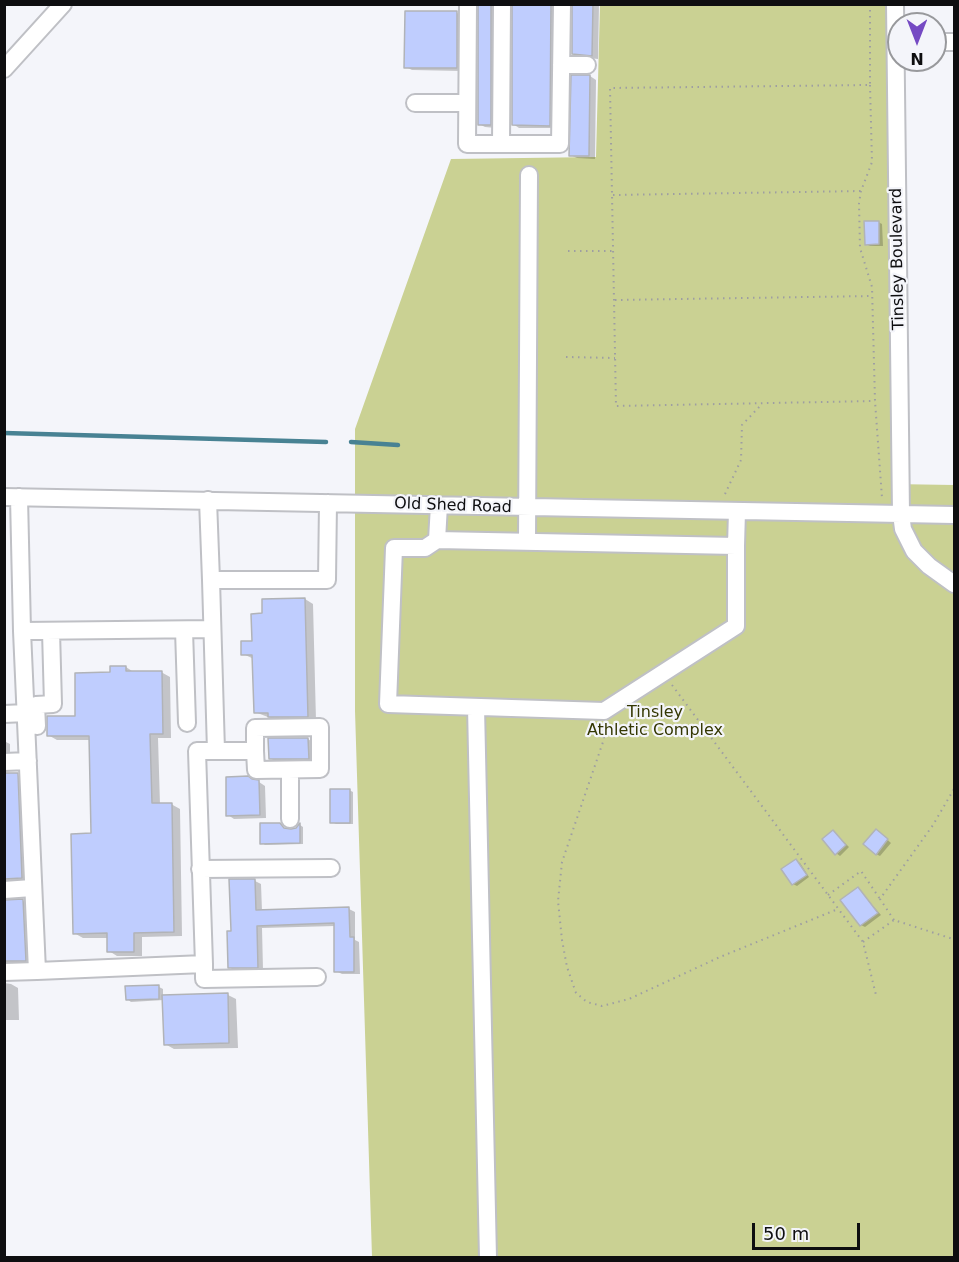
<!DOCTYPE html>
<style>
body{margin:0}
#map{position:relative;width:959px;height:1262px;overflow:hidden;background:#f4f5fa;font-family:"DejaVu Sans",sans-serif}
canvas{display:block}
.frame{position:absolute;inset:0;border:6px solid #0e0e10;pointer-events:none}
.north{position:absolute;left:887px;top:12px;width:60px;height:60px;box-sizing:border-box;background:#f4f5fa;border:2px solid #98999c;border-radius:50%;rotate:180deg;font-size:16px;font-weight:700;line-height:24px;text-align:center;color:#0e0e10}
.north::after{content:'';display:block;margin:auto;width:21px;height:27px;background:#754ac3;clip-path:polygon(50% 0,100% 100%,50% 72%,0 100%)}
.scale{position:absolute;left:752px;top:1223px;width:108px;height:27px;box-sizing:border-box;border:3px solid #0e0e10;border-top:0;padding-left:8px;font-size:18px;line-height:21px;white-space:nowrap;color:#0e0e10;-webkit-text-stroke:4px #f4f5fa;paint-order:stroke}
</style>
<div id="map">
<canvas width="959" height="1262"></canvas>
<div class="frame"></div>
<div class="north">N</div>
<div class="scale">50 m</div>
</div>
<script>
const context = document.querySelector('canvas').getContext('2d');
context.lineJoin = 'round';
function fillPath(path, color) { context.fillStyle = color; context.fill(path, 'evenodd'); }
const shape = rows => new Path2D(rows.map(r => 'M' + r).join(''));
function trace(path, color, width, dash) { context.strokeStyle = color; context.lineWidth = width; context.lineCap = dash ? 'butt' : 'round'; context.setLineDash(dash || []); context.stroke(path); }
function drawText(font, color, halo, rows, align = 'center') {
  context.font = font + ' "DejaVu Sans",sans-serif'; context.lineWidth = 4.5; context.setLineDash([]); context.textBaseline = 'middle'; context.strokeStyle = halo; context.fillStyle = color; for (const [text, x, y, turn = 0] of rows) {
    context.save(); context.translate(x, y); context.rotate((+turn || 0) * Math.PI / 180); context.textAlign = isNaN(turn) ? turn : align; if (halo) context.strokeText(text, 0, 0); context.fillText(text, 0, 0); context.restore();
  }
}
fillPath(shape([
 [600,5,888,5,892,484,954,485,954,1257,372,1257,355,711,355,429,451,159,596,157]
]), '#cad193');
fillPath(shape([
 [479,4,499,4,496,128,485,127,479,124],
 [514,4,559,4,556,128,519,128,513,124],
 [573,4,599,4,598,59,580,57,573,54],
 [406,12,457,13,463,17,463,71,412,70,406,67],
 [590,76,596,80,595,159,577,158,570,155],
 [878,222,882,224,883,246,870,246,866,244],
 [305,599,313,604,316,721,278,721,255,712,254,659,243,654,254,642,264,615],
 [126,667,135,673,161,672,170,677,171,738,158,738,160,805,171,804,180,809,182,936,142,937,142,956,117,956,109,951,108,938,83,938,74,933,92,835,90,740,57,740,48,735,77,717,112,674],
 [308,739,314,743,314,761,276,762,270,758],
 [4,741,10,744,10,755,4,759],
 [4,775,17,775,25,779,29,882,4,886],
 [259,782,265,786,266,818,234,819,228,815],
 [349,790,353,792,353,824,336,824,332,822],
 [280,824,287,830,297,829,300,825,303,827,303,844,265,845,262,843],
 [834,832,849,847,840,856,836,853],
 [880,833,891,843,880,856,876,854],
 [796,861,800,863,809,877,797,886,793,884],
 [231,881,255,881,261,884,262,911,349,909,355,912,355,940,359,942,360,974,342,974,336,971,335,926,262,928,263,970,235,971,229,967,232,933],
 [858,889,881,915,865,927,861,925],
 [4,901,23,901,30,905,33,964,4,969],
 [4,983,11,984,18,988,19,1020,4,1020],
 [159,987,163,989,163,996,228,995,236,999,238,1048,174,1049,165,1044,164,1000,131,1002,127,999]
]), '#0003');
trace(shape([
 [4,433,326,442],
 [351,442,398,445]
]), '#488293', 4.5);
const building = shape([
 [478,4,491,4,491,125,478,125,478,4],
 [512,4,551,4,550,126,512,125,512,4],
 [572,4,593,4,592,56,572,54,572,4],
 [405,11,457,11,457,68,404,68,405,11],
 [571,75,590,75,589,156,569,156,571,75],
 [864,221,879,221,879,244,865,245,864,221],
 [305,598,308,717,268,717,268,713,254,713,252,655,241,655,241,641,252,641,251,614,262,613,262,599,305,598],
 [110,666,126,666,126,671,162,671,163,734,150,734,152,803,172,803,174,932,134,933,134,952,107,952,107,933,73,934,71,834,91,833,89,736,47,736,47,716,75,716,75,673,110,672,110,666],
 [268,738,308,738,309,759,269,759,268,738],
 [4,773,18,773,22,878,4,879,4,773],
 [248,776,252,779,259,780,260,815,226,816,226,777,248,776],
 [330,789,350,789,350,823,330,823,330,789],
 [260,823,280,823,284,828,291,829,296,828,300,823,300,843,260,844,260,823],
 [876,829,888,839,876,855,863,844,876,829],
 [833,830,846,845,835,855,822,839,833,830],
 [796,859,807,875,792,885,781,869,796,859],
 [229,879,255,879,256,910,349,907,350,937,354,937,354,972,334,972,334,923,257,926,258,968,228,968,227,931,231,931,229,879],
 [858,887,878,913,860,926,840,900,858,887],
 [23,899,26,961,4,961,4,900,23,899],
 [159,985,159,999,126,1000,125,986,159,985],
 [228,993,229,1043,164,1045,162,995,228,993]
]);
fillPath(building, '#bfcdfe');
trace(building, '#b1b3b7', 1.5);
const minor = shape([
 [468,4,467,144,501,144],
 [502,4,501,144,560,144,562,4],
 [895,4,901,514,903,529,914,551,929,566,954,584],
 [935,42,954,42],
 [561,65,587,65],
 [4,69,63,4],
 [415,103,467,103],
 [4,497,954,515],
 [19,497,22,631,37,971,204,964,197,751,255,751,256,770,320,769,320,727,255,728,255,751],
 [208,500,211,580,327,580,328,503],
 [437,540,439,505],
 [527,542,529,175],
 [736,546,437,540,425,548,394,548,388,704,604,711,736,626,736,546,737,511],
 [211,580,216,751],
 [184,630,187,723],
 [22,631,212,629],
 [476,707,488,1258],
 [4,714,26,713],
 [37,726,36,705,53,704,51,631],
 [4,762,28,761],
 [290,770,290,819],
 [200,869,331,868],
 [4,890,32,888],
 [204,964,204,979,317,977],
 [4,972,37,971]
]);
trace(minor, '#bfc0c5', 20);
trace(shape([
 [870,4,870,85,610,88,616,406,875,401],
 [870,85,872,162,861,191,859,203,860,248,872,287,875,401,882,498],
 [613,195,861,191],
 [568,251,613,251],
 [615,300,873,296],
 [566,357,615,358],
 [725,494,741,460,742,425,762,404],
 [672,685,863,942,876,995],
 [606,725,603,742,562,862,558,901,562,940,567,967,576,993,587,1002,602,1006,629,999,720,957,838,909],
 [828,895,861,871,880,899],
 [894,920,880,899,933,825,954,789],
 [863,942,894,920,953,939]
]), '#9e9ea2', 2, [1.5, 4.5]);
trace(minor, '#fff', 16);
drawText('16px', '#0e0e10', '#f4f5fa', [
 ["Tinsley Boulevard",898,259,-91],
 ["Old Shed Road",453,506,2]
]);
drawText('16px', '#343702', '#f4f5fa', [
 ["Tinsley",655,713],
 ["Athletic Complex",655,731]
]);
</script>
